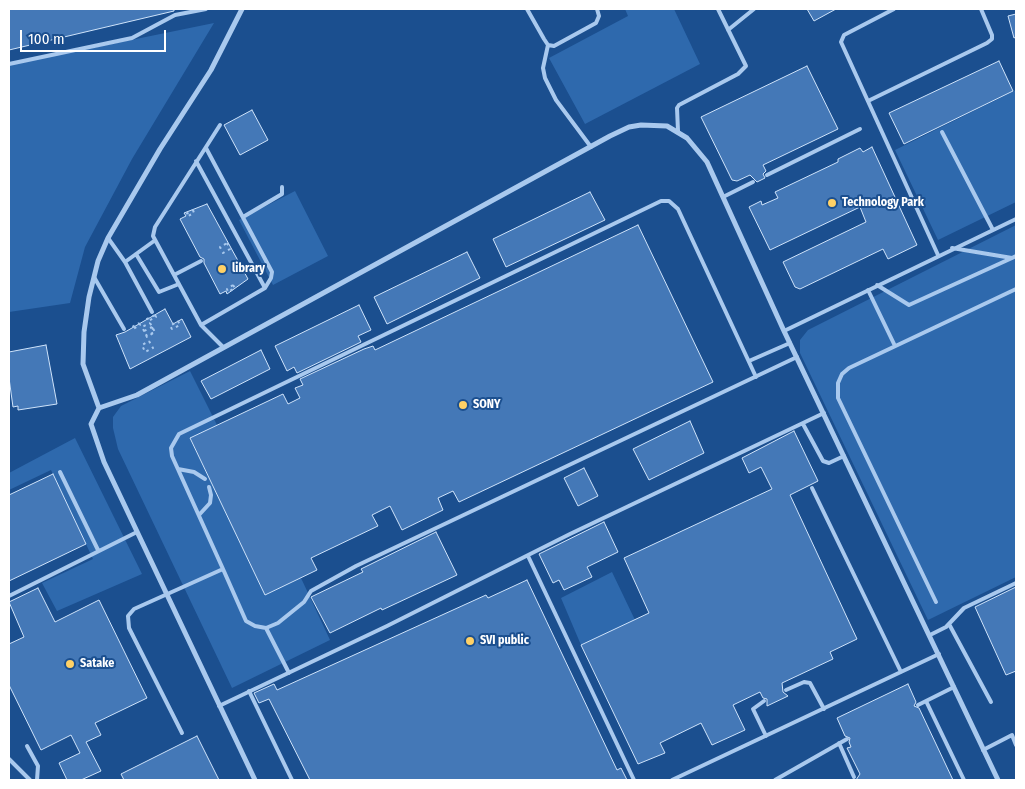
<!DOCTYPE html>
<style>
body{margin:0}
#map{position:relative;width:1025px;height:789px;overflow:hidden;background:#1b4f8f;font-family:"Fira Sans Condensed",sans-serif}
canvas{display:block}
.frame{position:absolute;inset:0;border:10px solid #fff;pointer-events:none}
.scale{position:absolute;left:20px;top:30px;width:146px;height:22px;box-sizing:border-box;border:2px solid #fff;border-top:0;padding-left:6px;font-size:15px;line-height:18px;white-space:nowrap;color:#fff;-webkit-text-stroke:4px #1b4f8f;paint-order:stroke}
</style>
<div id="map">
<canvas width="1025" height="789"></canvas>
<div class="frame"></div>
<div class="scale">100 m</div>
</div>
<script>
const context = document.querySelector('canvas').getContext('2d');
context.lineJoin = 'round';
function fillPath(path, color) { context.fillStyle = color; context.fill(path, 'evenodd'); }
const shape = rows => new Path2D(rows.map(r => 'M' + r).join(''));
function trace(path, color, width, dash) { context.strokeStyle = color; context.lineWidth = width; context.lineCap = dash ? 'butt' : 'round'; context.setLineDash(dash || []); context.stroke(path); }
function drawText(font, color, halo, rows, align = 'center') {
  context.font = font + ' "Fira Sans Condensed",sans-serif'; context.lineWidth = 4; context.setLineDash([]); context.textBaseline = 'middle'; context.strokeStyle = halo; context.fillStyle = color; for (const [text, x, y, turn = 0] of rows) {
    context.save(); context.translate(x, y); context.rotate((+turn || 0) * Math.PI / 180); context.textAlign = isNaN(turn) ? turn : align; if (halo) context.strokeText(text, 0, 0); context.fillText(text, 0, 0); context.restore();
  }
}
fillPath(shape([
 [625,9,674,9,700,64,585,124,549,58,628,16],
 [214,23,132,159,85,247,70,303,9,312,9,65],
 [1016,90,1016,202,938,240,895,150],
 [295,191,328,256,273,285,239,220],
 [1016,225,1016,577,928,620,800,353,800,340,808,330],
 [190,371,217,425,190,439,265,594,301,578,330,640,232,688,118,449,113,428,113,417,121,406],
 [75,438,142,574,57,611,42,583,93,559,51,470,9,490,9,473],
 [612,572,635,620,581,645,561,598]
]), '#2e69ad');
const building = shape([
 [9,9,174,9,174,11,9,50,9,9],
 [807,9,836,9,814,21,807,9],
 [1016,14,1016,37,1014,38,1008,16,1016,14],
 [999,61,1013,91,904,144,889,113,999,61],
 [807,66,838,129,763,165,766,171,763,174,765,178,757,182,750,175,737,181,732,180,701,117,807,66],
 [252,110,268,140,240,155,224,125,252,110],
 [872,147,917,245,888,259,883,249,800,289,795,287,783,262,866,222,860,207,770,250,749,207,761,201,762,205,778,198,775,192,838,162,838,159,860,148,863,152,872,147],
 [590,192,605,220,506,267,493,239,590,192],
 [207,204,248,279,227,294,226,291,220,294,204,263,204,259,200,257,180,219,186,216,184,213,207,204],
 [638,225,713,382,459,502,453,491,438,498,443,510,402,530,390,506,372,515,378,526,311,558,317,570,265,595,190,438,283,394,288,404,300,398,295,388,303,385,300,379,364,349,373,346,375,350,638,225],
 [467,252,480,278,387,324,374,297,467,252],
 [359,305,371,330,358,336,361,342,297,373,294,367,287,371,275,346,359,305],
 [165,309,173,324,182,319,191,337,130,369,116,335,125,332,165,309],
 [46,345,57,404,18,410,18,406,13,407,9,378,9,352,46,345],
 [261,350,270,369,211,399,201,381,261,350],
 [690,421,704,453,649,480,633,449,690,421],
 [794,431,818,481,790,495,857,639,830,652,833,659,782,683,783,692,788,696,767,706,767,699,763,698,760,692,733,705,745,730,712,745,701,723,660,743,665,753,638,764,581,645,649,613,624,558,772,489,761,467,749,473,742,458,794,431],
 [584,468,598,496,578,506,564,478,584,468],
 [53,474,86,544,9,581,9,495,53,474],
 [604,522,618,552,587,567,592,577,564,590,559,580,553,583,539,554,604,522],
 [436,532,457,575,382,610,381,608,330,633,311,597,363,572,361,569,436,532],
 [527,580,617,770,621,768,627,780,310,780,269,699,259,703,254,693,274,684,277,690,486,595,488,598,527,580],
 [1016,587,1016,671,1006,675,975,607,1016,587],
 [38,588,55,622,99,600,147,698,95,723,101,735,86,742,101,771,81,780,67,780,59,763,80,753,71,735,41,750,9,685,9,644,24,637,9,602,38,588],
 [908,684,916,702,914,706,919,708,953,780,856,780,860,774,847,748,851,747,849,742,850,738,845,736,837,718,908,684],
 [197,736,219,780,124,780,121,774,197,736]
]);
fillPath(building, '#4478b7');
trace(building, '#cfe3fa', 1);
trace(shape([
 [193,210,194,213,188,216,186,214,193,210],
 [227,243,230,249,223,253,220,247,227,243],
 [233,285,235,288,228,292,227,289,233,285],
 [155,315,156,317,148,321,147,319,155,315],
 [178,321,180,325,172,329,170,326,178,321],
 [139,323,140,325,133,329,132,327,139,323],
 [150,323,155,332,147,337,142,327,150,323],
 [152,327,154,332,147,336,144,331,152,327],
 [149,341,153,348,145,352,142,345,149,341]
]), '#a9c9ee', 2, [2.5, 4]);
trace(shape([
 [527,9,544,39,548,45,554,46,596,23,599,16,597,9],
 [894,9,844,35,841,42,938,255],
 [728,30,754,9],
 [548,45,543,68,545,78,556,100,591,147],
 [9,64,132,38,175,15,206,9],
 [868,101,987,43,992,39,992,35,981,9],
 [220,125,155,227,153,236,201,325,223,347],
 [678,131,677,108,679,105,738,74,746,66,718,9],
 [942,132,993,230],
 [196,161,265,288],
 [767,175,860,129],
 [723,197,753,182],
 [243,217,282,194,282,187],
 [108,238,125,262],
 [952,248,1012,258,1016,256],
 [136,254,159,292,179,284],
 [174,275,201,261],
 [94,277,124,329],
 [877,285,909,305,1012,258],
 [868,290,895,346],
 [152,312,125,262,154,241],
 [201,325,265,288,271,278,272,272,206,148],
 [784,331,1016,219],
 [749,361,790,343],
 [803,424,823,461,829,463,844,456],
 [178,469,194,472,205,479],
 [60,472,98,550],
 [812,488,901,672],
 [199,515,210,503,211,495,209,487],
 [528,556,634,780],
 [223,569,172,456,171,448,179,434,661,201,669,201,678,209,756,377],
 [9,596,137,532],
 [936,602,838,398,838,383,842,374,849,368,1016,289],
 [949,624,991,702],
 [266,628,289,673],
 [930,635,946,627,964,608,1016,583],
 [786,690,804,682,810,683,824,709],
 [249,691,292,780],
 [764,701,753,709,766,736],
 [926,701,964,780],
 [918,705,954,687],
 [219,706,387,626,570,534,824,413],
 [182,733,129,628,128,616,134,609,223,569,246,621,255,626,266,628,278,623,304,602,311,591,356,566,797,357],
 [839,743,854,777],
 [27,746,38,766,37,780],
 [983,750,1012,735,1016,745],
 [9,759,30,780],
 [672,780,939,654],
 [775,780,847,739]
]), '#a9c9ee', 4);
trace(shape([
 [242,9,211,70,160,149,108,238,98,261,89,297,84,332,83,364,99,408,91,424,104,462,255,780],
 [99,408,137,395,610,136,629,127,641,125,667,126,687,138,707,162,784,331,998,780]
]), '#a9c9ee', 5);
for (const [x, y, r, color] of [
 [832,203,5,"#ffd166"],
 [222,269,5,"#ffd166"],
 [463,405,5,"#ffd166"],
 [470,641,5,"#ffd166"],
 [70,664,5,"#ffd166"]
]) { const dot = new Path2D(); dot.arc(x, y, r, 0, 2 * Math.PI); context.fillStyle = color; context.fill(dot); trace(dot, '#1b4f8f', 2); }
drawText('bold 12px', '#fff', '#1b4f8f', [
 ["Technology Park",842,203],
 ["library",232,269],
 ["SONY",473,405],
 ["SVI public",480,641],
 ["Satake",80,664]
], 'left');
</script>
